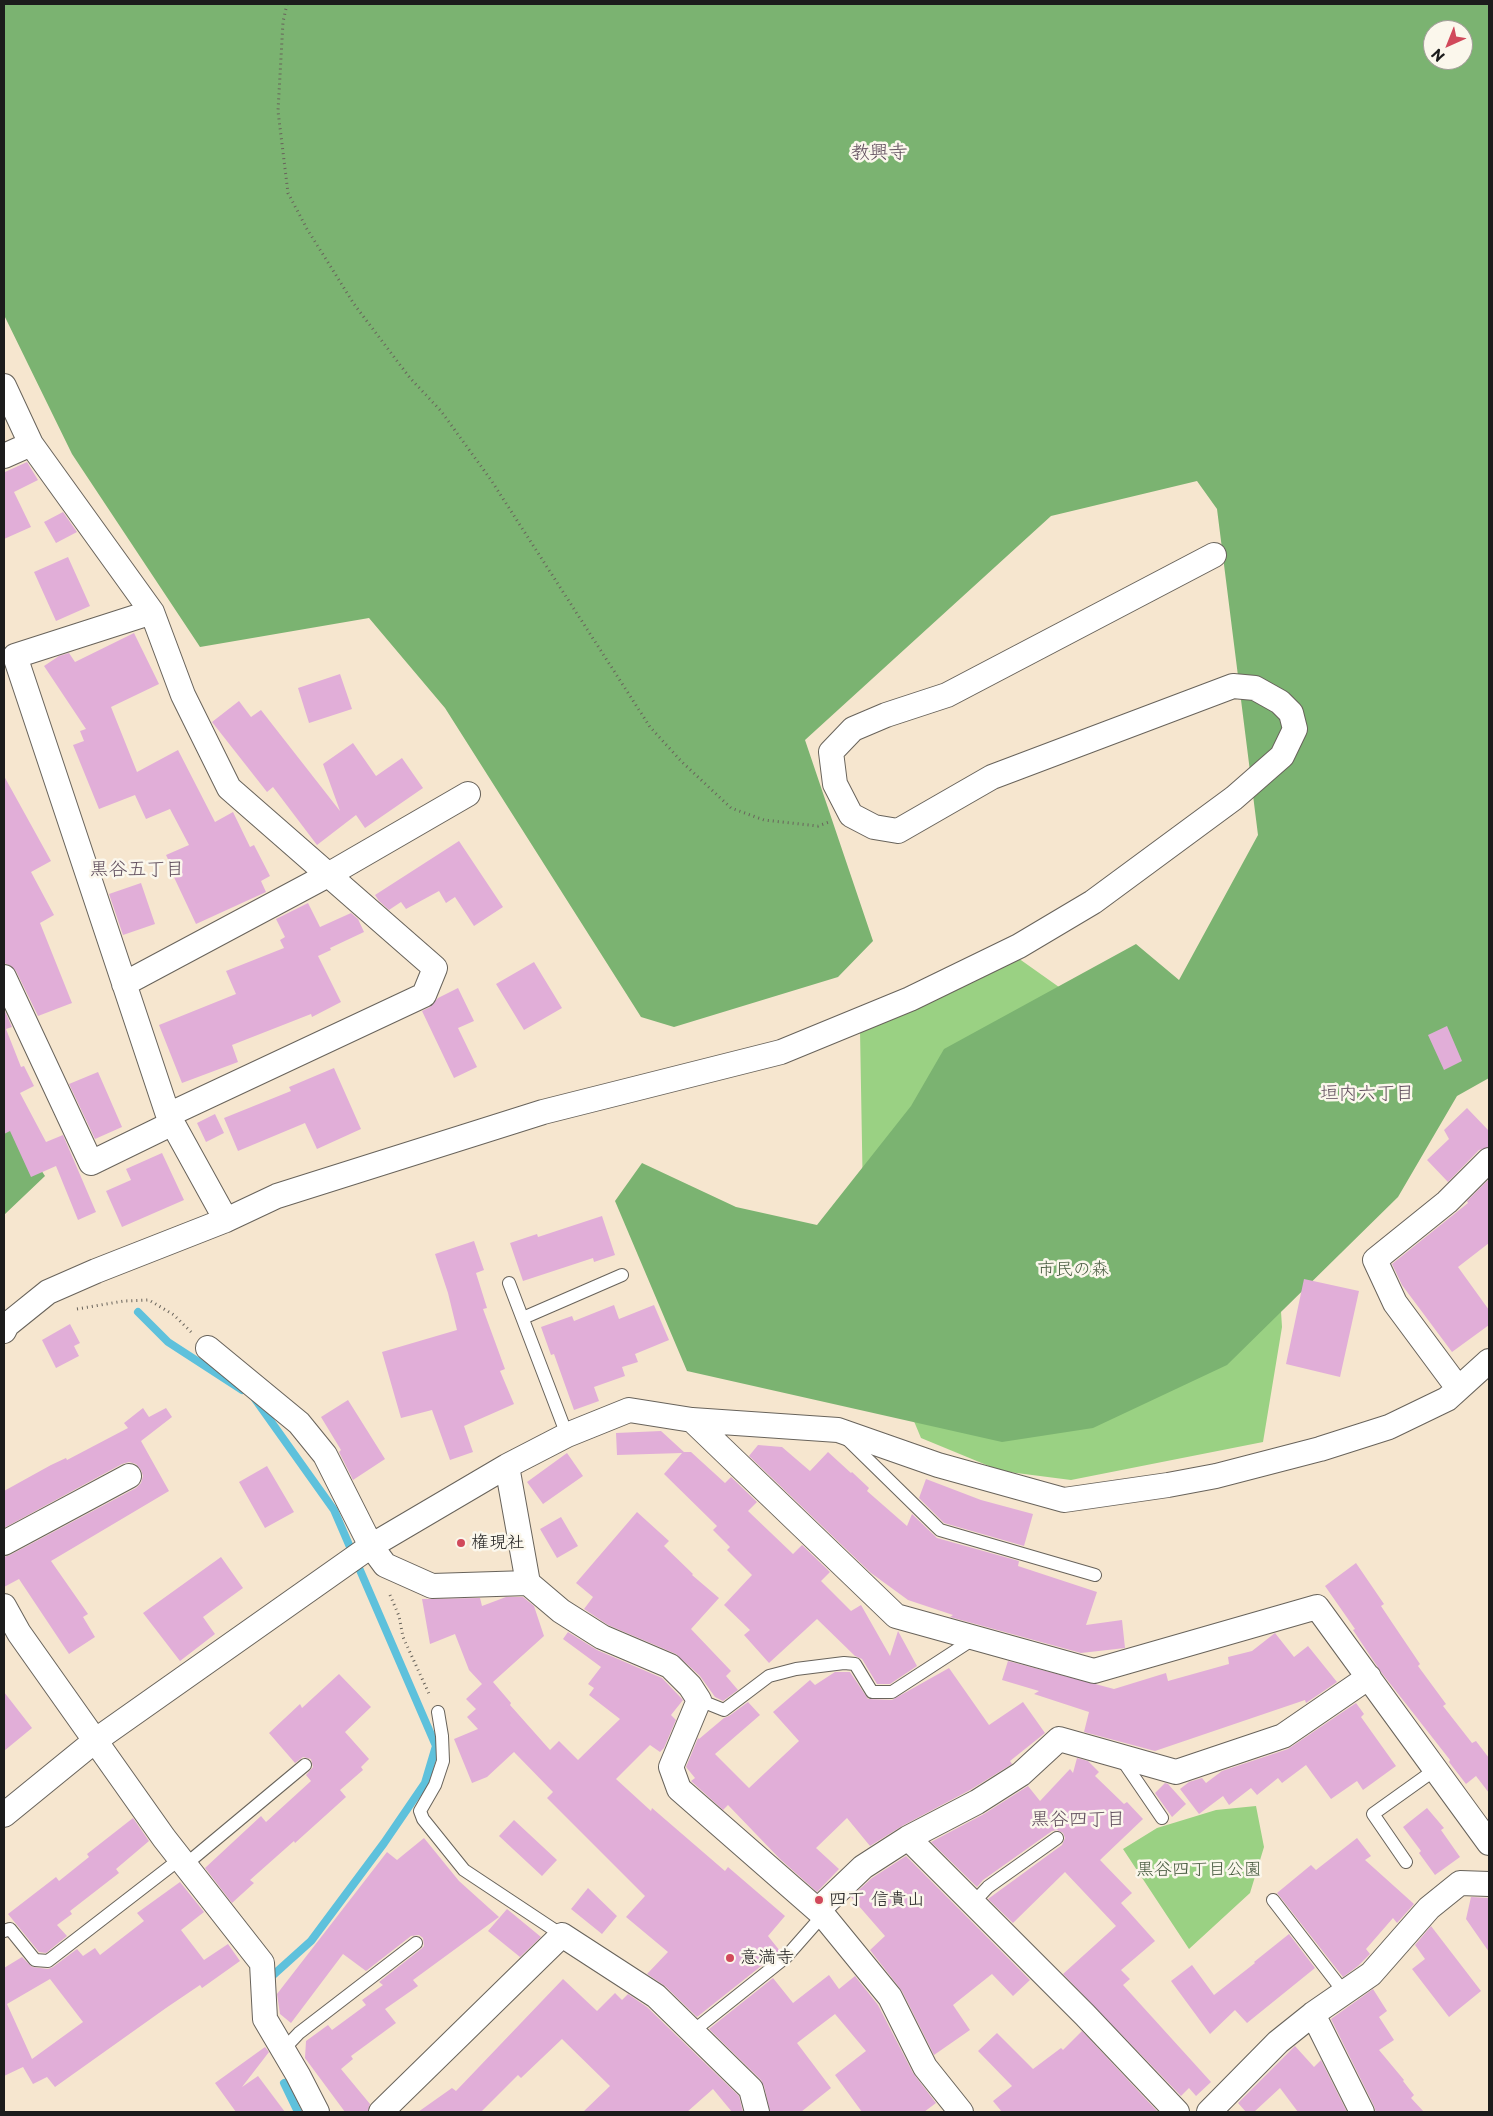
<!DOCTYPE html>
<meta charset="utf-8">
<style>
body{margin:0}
#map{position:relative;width:1493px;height:2116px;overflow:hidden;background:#f6e6cf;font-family:"Playpen Sans",sans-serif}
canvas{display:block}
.frame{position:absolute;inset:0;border:5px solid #1c1c1c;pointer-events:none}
.north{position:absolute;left:1423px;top:20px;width:50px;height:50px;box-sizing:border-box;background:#fbf7ec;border:1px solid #a29f99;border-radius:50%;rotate:224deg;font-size:14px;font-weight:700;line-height:20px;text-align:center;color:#1c1c1c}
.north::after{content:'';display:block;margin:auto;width:18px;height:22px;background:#d1495b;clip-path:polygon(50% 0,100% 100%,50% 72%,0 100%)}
</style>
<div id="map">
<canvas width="1493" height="2116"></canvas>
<div class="frame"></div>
<div class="north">N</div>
</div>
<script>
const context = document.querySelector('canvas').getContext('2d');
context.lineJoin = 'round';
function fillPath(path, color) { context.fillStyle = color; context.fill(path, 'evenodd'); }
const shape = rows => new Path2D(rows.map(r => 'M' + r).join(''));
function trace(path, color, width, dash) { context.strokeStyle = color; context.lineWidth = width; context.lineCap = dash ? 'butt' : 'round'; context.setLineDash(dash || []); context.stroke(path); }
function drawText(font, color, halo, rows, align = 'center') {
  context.font = font + ' "Playpen Sans","Klee One",sans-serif'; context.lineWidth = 5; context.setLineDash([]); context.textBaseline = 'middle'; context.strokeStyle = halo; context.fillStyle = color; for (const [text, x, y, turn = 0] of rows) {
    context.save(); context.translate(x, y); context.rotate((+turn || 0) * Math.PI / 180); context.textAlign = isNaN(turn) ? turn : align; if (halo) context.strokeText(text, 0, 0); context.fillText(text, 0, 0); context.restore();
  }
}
fillPath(shape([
 [1018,958,1186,1077,1276,1234,1282,1327,1263,1442,1071,1480,1001,1471,921,1438,873,1323,863,1201,860,1030],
 [1256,1806,1264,1847,1250,1893,1189,1949,1123,1849,1157,1828,1216,1810]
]), '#9ad183');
fillPath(shape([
 [4,4,1489,4,1489,1078,1457,1096,1398,1197,1227,1365,1093,1428,1002,1442,687,1371,615,1201,642,1163,736,1207,817,1225,911,1106,944,1049,1136,944,1179,980,1258,835,1217,509,1197,481,1051,516,805,740,873,941,838,977,674,1027,641,1017,445,708,369,618,200,647,72,454,4,315],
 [1433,30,1463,30,1463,60,1433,60],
 [4,1114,45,1176,4,1215]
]), '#7bb371');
trace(shape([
 [138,1312,168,1342,242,1390],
 [255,1399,334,1510,436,1746,425,1783,384,1843,311,1941,271,1977],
 [284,2083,298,2112]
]), '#5ec1dc', 8);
fillPath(shape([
 [27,462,38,480,14,492,31,527,4,539,4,470,5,472],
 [63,512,77,532,56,543,44,522],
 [68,557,90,606,56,621,34,572],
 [134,633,159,684,111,707,137,772,178,750,215,822,233,812,250,847,254,845,270,876,261,881,266,892,196,924,172,873,174,872,166,855,189,845,170,809,146,819,135,795,99,809,73,745,84,741,80,731,86,729,44,666,59,656,69,653,75,662],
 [340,674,352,709,309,723,298,688],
 [239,701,251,717,261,710,340,811,323,764,353,743,376,776,402,758,423,788,365,828,356,815,317,845,273,787,267,792,212,722],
 [4,776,51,861,31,872,54,915,40,923,72,1003,38,1016,16,971,11,966,4,963],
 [459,841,503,907,474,926,455,897,446,903,439,891,406,909,401,902,389,910,379,901,375,895],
 [141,883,155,924,123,935,109,894],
 [308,903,320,927,351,913,358,919,364,932,330,948,331,950,318,956,341,1002,312,1017,311,1014,232,1045,238,1062,182,1083,159,1025,236,994,226,971,284,948,280,940,285,937,276,919],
 [534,962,562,1008,524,1030,496,984],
 [458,988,474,1021,458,1028,477,1067,454,1078,422,1011,430,1007,438,998],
 [4,1009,12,1027,6,1029,21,1067,24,1066,34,1086,20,1093,46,1142,63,1135,96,1212,78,1220,56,1166,31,1177,10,1131,4,1134],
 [1447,1026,1462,1061,1444,1070,1428,1035],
 [334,1068,361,1129,317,1149,305,1123,238,1151,224,1118,291,1091,289,1087],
 [98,1072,122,1127,95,1139,69,1084],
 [1467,1108,1489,1131,1489,1147,1479,1150,1448,1182,1427,1160,1449,1139,1444,1130],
 [215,1114,224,1133,206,1142,197,1123],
 [162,1153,184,1200,122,1227,106,1191,131,1180,126,1169],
 [1489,1179,1489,1243,1458,1267,1489,1310,1489,1325,1452,1352,1402,1285,1392,1264,1468,1203,1467,1201],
 [602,1216,615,1255,594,1262,593,1258,523,1281,510,1243,537,1234,538,1237],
 [474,1241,484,1270,476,1273,487,1308,483,1309,505,1369,500,1371,514,1404,464,1426,473,1452,450,1460,432,1410,401,1418,382,1352,457,1330,448,1293,435,1254],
 [1304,1279,1359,1291,1340,1377,1286,1364],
 [614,1305,619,1319,654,1305,669,1340,635,1354,638,1362,622,1367,625,1376,594,1387,599,1401,574,1410,554,1354,551,1355,541,1327,572,1316,574,1321],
 [70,1324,80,1343,74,1346,79,1356,56,1368,42,1340],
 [348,1400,385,1459,353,1480,339,1452,341,1450,321,1417],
 [143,1408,149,1417,166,1408,172,1417,141,1441,169,1491,51,1561,88,1614,83,1617,95,1637,69,1654,19,1579,4,1587,4,1557,10,1555,136,1488,141,1483,143,1476,141,1470,136,1464,129,1462,122,1464,4,1528,4,1491,51,1465,66,1458,67,1460,128,1428,124,1423],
 [661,1431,684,1452,691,1452,725,1483,731,1477,757,1502,748,1511,793,1554,802,1545,830,1572,821,1581,851,1611,861,1605,890,1656,898,1631,917,1666,890,1684,877,1684,862,1659,855,1656,817,1619,769,1663,744,1635,750,1630,724,1605,752,1575,727,1550,730,1547,713,1530,717,1526,664,1474,682,1453,617,1455,616,1433],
 [758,1445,782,1447,810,1471,828,1452,851,1473,852,1472,869,1488,867,1491,907,1526,912,1514,937,1538,1019,1561,1018,1566,1097,1592,1086,1625,1122,1620,1125,1648,1081,1653,950,1617,953,1615,908,1600,871,1573,749,1456],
 [567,1453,583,1476,543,1504,527,1482],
 [267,1466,294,1512,265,1528,239,1482],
 [926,1479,981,1500,1033,1514,1024,1546,944,1523,919,1498],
 [637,1512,669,1541,664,1546,693,1574,692,1575,719,1598,691,1629,731,1671,726,1676,738,1690,723,1701,715,1697,700,1676,676,1654,608,1625,584,1609,593,1597,576,1583],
 [561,1517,578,1546,557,1558,540,1529],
 [221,1557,243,1588,203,1617,215,1634,180,1661,143,1613],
 [1356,1563,1384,1604,1381,1606,1393,1624,1420,1664,1418,1666,1446,1704,1443,1706,1472,1743,1476,1741,1489,1758,1489,1793,1476,1776,1466,1784,1449,1762,1450,1760,1381,1672,1353,1630,1355,1629,1325,1586],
 [506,1597,523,1597,534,1606,544,1636,493,1682,511,1703,510,1705,550,1750,559,1741,578,1760,620,1719,589,1695,594,1688,588,1684,601,1667,563,1639,568,1632,597,1650,662,1678,683,1700,671,1715,676,1720,664,1748,660,1752,650,1745,616,1779,651,1811,652,1808,725,1871,728,1867,785,1916,768,1936,780,1951,697,2017,665,1986,647,1974,668,1952,626,1917,645,1896,547,1798,553,1792,514,1752,487,1777,472,1783,454,1739,478,1729,467,1717,476,1709,466,1699,482,1684,469,1670,455,1634,430,1644,422,1599,480,1598,482,1606],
 [1275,1633,1294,1657,1308,1646,1337,1682,1306,1703,1305,1700,1155,1751,1084,1732,1089,1712,1034,1694,1039,1691,1002,1680,1008,1661,1114,1689,1166,1673,1168,1681,1229,1664,1228,1657,1252,1651],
 [949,1668,989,1725,1023,1702,1045,1733,1010,1761,1012,1764,970,1790,902,1826,870,1846,847,1818,816,1848,839,1869,817,1892,780,1859,728,1805,723,1810,691,1781,695,1778,686,1767,698,1738,699,1739,724,1718,729,1716,748,1702,760,1715,715,1754,749,1788,799,1741,773,1712,810,1680,815,1685,835,1672,850,1672,868,1699,892,1700],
 [339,1674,371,1707,345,1732,369,1759,361,1767,363,1770,340,1790,346,1797,295,1843,294,1841,250,1880,254,1883,232,1903,205,1868,261,1816,266,1822,311,1781,306,1775,313,1767,311,1759,303,1757,295,1763,269,1733,300,1704,302,1708],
 [4,1692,32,1728,4,1751],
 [1356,1703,1364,1714,1361,1717,1396,1766,1363,1790,1357,1781,1331,1799,1306,1765,1282,1783,1278,1778,1257,1795,1251,1788,1229,1805,1223,1796,1199,1814,1180,1789,1189,1782,1202,1778,1206,1783,1222,1771,1288,1749],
 [1077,1758,1088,1761,1099,1772,1095,1776,1124,1804,1127,1802,1143,1819,1100,1860,1132,1893,1121,1903,1155,1941,1121,1970,1130,1979,1123,1985,1211,2082,1196,2096,1189,2088,1181,2096,1063,1974,1116,1926,1065,1872,1013,1923,988,1899,1062,1845,1065,1838,1063,1833,1057,1830,1052,1831,983,1880,977,1887,931,1842,984,1814,1028,1786,1040,1801,1070,1769,1073,1773],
 [1165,1783,1168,1784,1186,1804,1172,1817,1155,1793],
 [1427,1808,1444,1828,1441,1830,1460,1857,1435,1875,1419,1853,1421,1851,1403,1827],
 [133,1818,149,1841,116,1869,119,1873,70,1911,72,1914,57,1925,67,1936,46,1953,39,1952,8,1914,56,1877,59,1881,89,1857,87,1854],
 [514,1820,557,1860,542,1876,499,1836],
 [424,1838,459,1881,499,1917,413,1980,418,1986,385,2009,396,2023,351,2056,353,2059,341,2069,370,2104,368,2112,345,2112,305,2058,306,2041,328,2025,332,2030,366,2005,362,2000,383,1985,379,1982,421,1949,424,1946,423,1938,419,1935,411,1936,366,1971,343,1954,291,2023,280,2014,277,1994,387,1852,397,1860],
 [1357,1838,1371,1856,1365,1860,1414,1904,1397,1923,1393,1918,1366,1949,1370,1954,1358,1966,1343,1977,1277,1893,1311,1865,1316,1870],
 [906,1856,1030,1980,1013,1996,992,1974,953,2005,970,2030,934,2055,902,1991,870,1950,885,1936,851,1897,872,1878],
 [180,1882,204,1912,181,1930,204,1960,228,1944,240,1961,202,1988,200,1985,166,2008,55,2087,47,2077,33,2084,23,2067,4,2076,4,1968,22,1957,32,1967,48,1969,53,1967,77,1949,83,1956,95,1948,100,1955,144,1921,137,1913],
 [50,1979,83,2022,32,2059,7,2004],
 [588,1888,617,1916,602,1934,571,1909],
 [1471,1897,1489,1898,1489,1952,1466,1919],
 [507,1909,541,1937,520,1957,488,1931],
 [1431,1926,1481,1991,1449,2017,1412,1969,1425,1959,1415,1945],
 [1289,1934,1315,1968,1247,2023,1235,2010,1210,2034,1171,1981,1192,1965,1214,1995,1255,1963,1254,1962],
 [829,1975,839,1989,855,1976,878,2005,913,2073,936,2103,924,2112,862,2112,835,2075,866,2051,835,2014,797,2043,831,2088,801,2112,770,2112,764,2086,761,2080,709,2029,773,1978,793,2003],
 [563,1979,597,2011,615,1993,622,2000,628,1994,647,2007,739,2096,743,2112,732,2112,713,2089,687,2112,583,2112,610,2086,562,2039,521,2078,518,2075,481,2112,418,2112,452,2088,456,2091],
 [1373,1989,1387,2011,1379,2017,1394,2040,1379,2050,1404,2080,1403,2081,1414,2095,1411,2098,1424,2112,1376,2112,1374,2106,1331,2019],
 [1082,2031,1158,2112,1002,2112,993,2101,1012,2086,978,2051,997,2033,1033,2069,1061,2048,1063,2050],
 [1295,2046,1314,2067,1321,2060,1347,2112,1298,2112,1280,2088,1254,2112,1246,2112,1238,2103],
 [265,2047,269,2052,242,2087,258,2076,285,2112,236,2112,215,2083]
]), '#e1aed8');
const lane = shape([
 [509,1283,567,1435],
 [523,1318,622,1275],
 [846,1438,940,1530,1095,1575],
 [699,1700,724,1710,769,1676,796,1669,844,1663,855,1664,872,1692,892,1692,975,1638],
 [438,1712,442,1736,443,1761,435,1785,420,1811,423,1819,464,1870,562,1935],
 [1121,1758,1162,1818],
 [1406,1862,1373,1814,1436,1769],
 [185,1865,305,1765],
 [1273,1900,1344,1992],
 [973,1903,988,1887,1057,1838],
 [4,1931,10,1929,35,1960,48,1961,180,1859],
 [692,2032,786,1957,823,1915],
 [283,2050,299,2033,416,1943]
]);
const street = shape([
 [4,386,31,444,152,612,183,695,229,788,435,968,424,995,168,1115],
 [4,456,31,444],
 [152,612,15,656,168,1115,226,1220],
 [4,977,91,1163,173,1123],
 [124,984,328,875,468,794],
 [4,1331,7,1325,48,1292,96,1271,226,1220,277,1196,543,1112,781,1052,910,999,1019,946,1093,902,1234,798,1282,756,1295,729,1291,713,1280,702,1255,688,1233,686,992,777,898,831,874,827,851,815,835,784,831,752,853,729,886,715,947,695,1214,555],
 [208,1348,299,1423,325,1455,371,1546,385,1565,432,1586,528,1583,561,1611,602,1637,670,1666,690,1686,699,1700,671,1767,679,1789,823,1915,890,1997,925,2067,961,2112],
 [1458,1388,1395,1303,1375,1260,1447,1202,1489,1160],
 [692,1420,896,1616,1094,1671,1317,1607,1489,1843],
 [507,1466,528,1583],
 [4,1543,129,1476],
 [4,1606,19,1633,164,1838,262,1963,265,2019,298,2075,317,2112],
 [4,1815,96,1740,371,1546,507,1466,567,1435,629,1410,692,1420,838,1430,938,1465,1064,1500,1168,1485,1216,1476,1320,1449,1389,1427,1447,1399,1489,1361],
 [908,1838,1085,2015,1177,2112],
 [818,1910,863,1867,908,1838,977,1802,1021,1774,1059,1739,1176,1772,1283,1736,1369,1677],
 [1313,2014,1362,2112],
 [381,2112,562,1935,656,1996,751,2089,757,2112],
 [1209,2112,1278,2042,1313,2014,1371,1974,1429,1908,1460,1883,1489,1884]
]);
trace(lane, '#68635b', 14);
trace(street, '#68635b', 26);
trace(shape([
 [287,4,283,22,278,111,288,193,307,229,354,304,410,378,441,411,491,480,650,727,682,762,731,808,764,820,818,826,829,822],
 [77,1309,124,1301,149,1300,174,1315,191,1332],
 [390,1595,399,1616,403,1637,430,1696]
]), '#68635b', 3, [1, 4]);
trace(lane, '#fff', 12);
trace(street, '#fff', 24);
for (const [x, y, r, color] of [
 [461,1543,5,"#d1495b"],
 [819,1900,5,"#d1495b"],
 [730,1958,5,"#d1495b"]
]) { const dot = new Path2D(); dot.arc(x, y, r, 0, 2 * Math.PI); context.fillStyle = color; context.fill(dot); trace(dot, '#fbf7ec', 2); }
drawText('18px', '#485b40', '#fbf7ec', [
 ["市民の森",1073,1270],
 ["黒谷四丁目公園",1199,1870]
]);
drawText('18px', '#1c1c1c', '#fbf7ec', [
 ["権現社",471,1543],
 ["四丁 信貴山",829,1900],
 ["意満寺",740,1958]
], 'left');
drawText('19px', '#614f5e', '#fbf7ec', [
 ["教興寺",879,153],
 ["黒谷五丁目",137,870],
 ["垣内六丁目",1367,1094],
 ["黒谷四丁目",1078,1820]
]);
</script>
